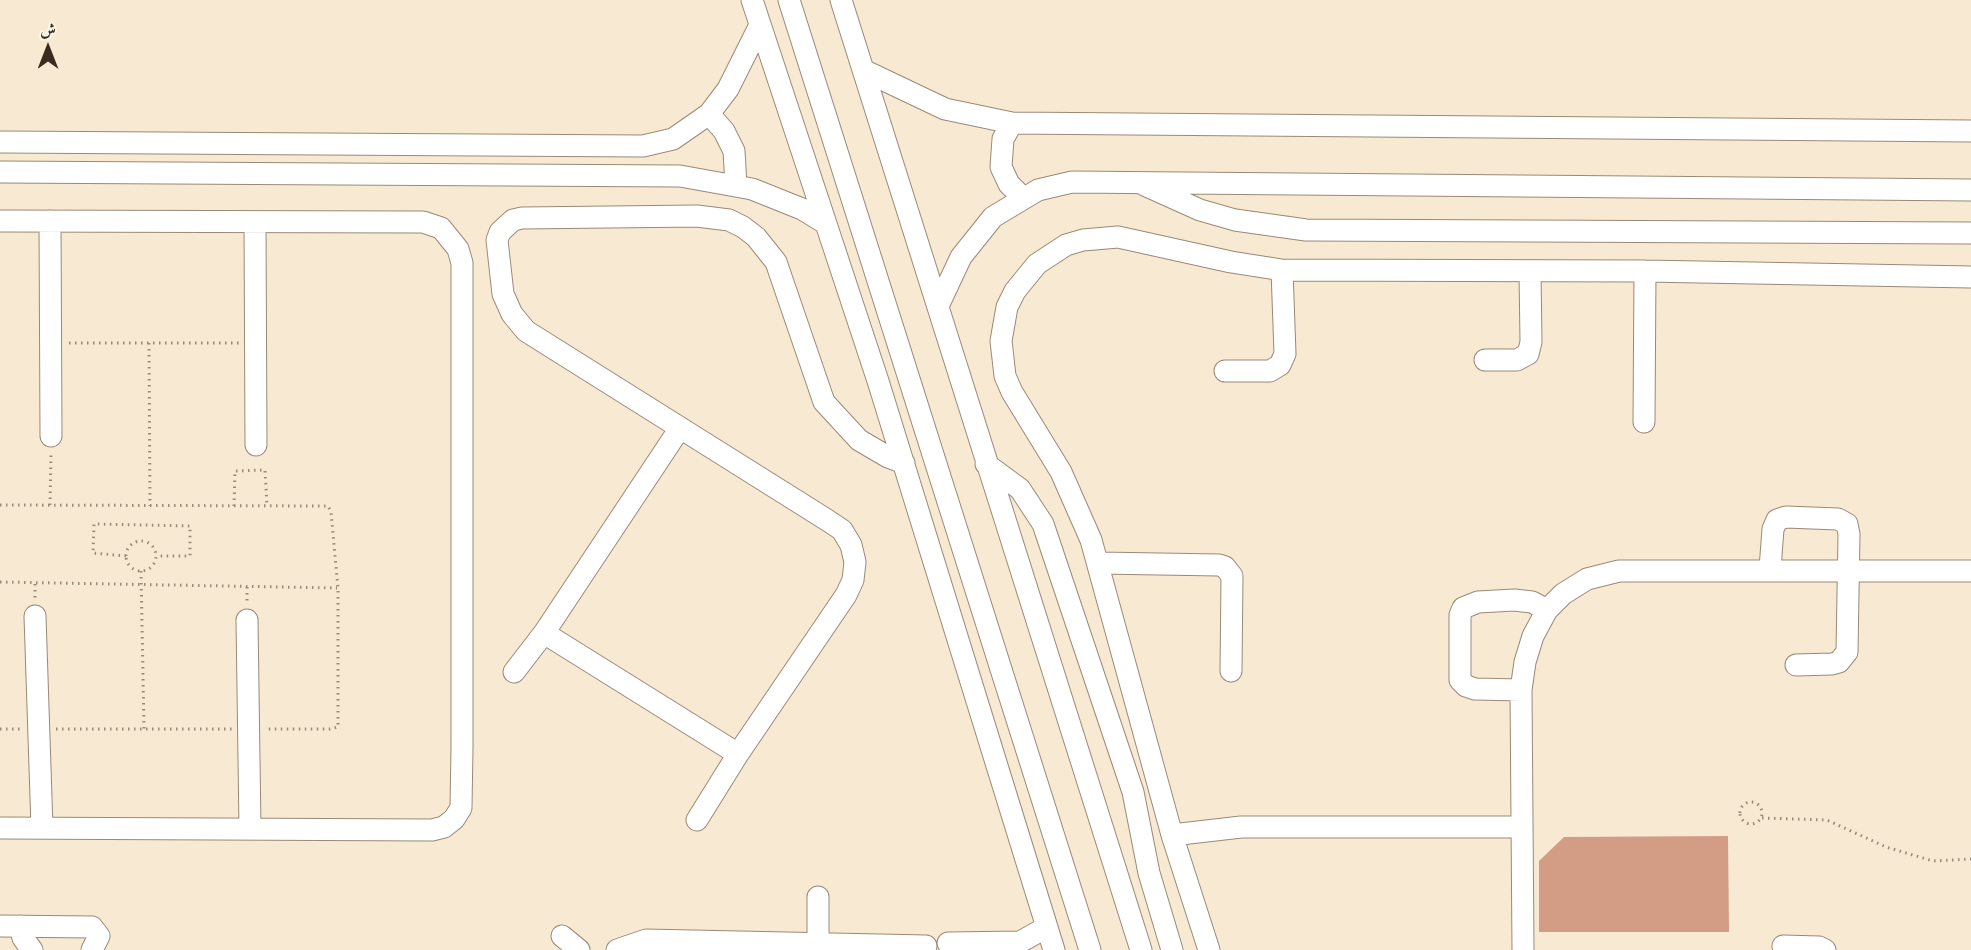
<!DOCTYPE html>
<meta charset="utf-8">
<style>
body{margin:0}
#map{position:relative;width:1971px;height:950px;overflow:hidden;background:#f7e9d2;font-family:"Libre Bodoni",Amiri,serif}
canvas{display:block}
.north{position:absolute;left:18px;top:18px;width:60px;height:60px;-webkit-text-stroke:4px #fcf5e5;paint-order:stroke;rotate:0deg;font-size:16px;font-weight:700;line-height:24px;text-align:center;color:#3b2a1e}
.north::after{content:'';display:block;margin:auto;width:21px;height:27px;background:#3b2a1e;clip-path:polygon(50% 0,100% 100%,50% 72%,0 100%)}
</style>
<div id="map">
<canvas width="1971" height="950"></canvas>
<div class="north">ش</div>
</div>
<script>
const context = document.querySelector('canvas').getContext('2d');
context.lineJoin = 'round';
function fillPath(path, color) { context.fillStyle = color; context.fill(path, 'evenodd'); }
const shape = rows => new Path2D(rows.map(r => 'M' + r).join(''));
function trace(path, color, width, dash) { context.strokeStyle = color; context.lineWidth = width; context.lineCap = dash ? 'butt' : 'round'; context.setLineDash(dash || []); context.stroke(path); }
fillPath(shape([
 [1728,836,1729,932,1539,932,1539,861,1564,837]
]), '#d29c85');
const minor = shape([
 [752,0,878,381,1054,950],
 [789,0,1090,950],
 [841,0,1141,950],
 [863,70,945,109,1012,123,1971,131],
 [709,114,724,131,734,151,736,185],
 [1012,123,1003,139,1001,167,1009,184,1022,197],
 [0,142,643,146,673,139,709,114,728,89,760,25],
 [0,172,680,176,752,189,802,209,825,223],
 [1140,183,1200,210,1235,220,1306,230,1971,233],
 [0,221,423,222,441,228,458,249,462,263,462,748,461,808,454,819,444,827,432,830,0,828],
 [50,221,51,436],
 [255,222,256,445],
 [938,306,961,257,993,217,1038,190,1072,182,1971,190],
 [1485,360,1517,360,1528,354,1531,342,1530,271],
 [1225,371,1270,371,1280,365,1285,354,1282,270],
 [1644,422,1645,271],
 [986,464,1020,489,1043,524,1133,792,1149,873,1172,950],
 [1099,563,1219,565,1225,567,1232,576,1231,671],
 [1770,569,1773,529,1777,520,1786,517,1838,519,1847,524,1849,534,1847,652,1839,662,1832,664,1796,665],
 [35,616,42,828],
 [247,620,250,829],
 [544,633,738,754],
 [514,672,544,633,680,428],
 [1521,690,1475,689,1466,686,1460,680,1460,615,1463,608,1478,602,1514,600,1532,602,1547,610],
 [697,820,738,754,846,595,853,580,855,562,851,545,842,530,827,520,526,331,512,314,503,294,497,240,500,232,513,220,522,218,697,216,729,220,743,227,756,237,776,262,824,402,859,440,888,457,904,463],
 [1172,835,1241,827,1520,827],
 [818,897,818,942],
 [0,926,92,927,99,936,92,950],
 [20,926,23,938,32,950],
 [562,936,579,950],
 [948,943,1020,942,1047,927],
 [1783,946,1819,947,1825,950],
 [617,950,646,940,926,946],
 [1209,950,1172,835,1091,540,1061,472,1012,392,1005,376,1001,341,1007,307,1015,291,1037,264,1066,245,1083,240,1118,237,1231,262,1282,270,1645,271,1971,277],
 [1523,950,1521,690,1525,662,1533,636,1547,610,1563,594,1587,579,1619,571,1971,571]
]);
trace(minor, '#998a78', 23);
trace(shape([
 [69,343,239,343],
 [149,343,150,506],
 [0,505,328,506,331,512,338,588,338,727,330,729,266,729],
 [50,505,51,453],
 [234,506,235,471,265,470,267,506],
 '126 556a15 15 0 1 1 30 0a15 15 0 1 1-30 0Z',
 [126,556,93,553,94,524,190,526,190,556,157,556],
 [141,571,144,729],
 [0,582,337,588],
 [35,584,35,599],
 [247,587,247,603],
 [0,729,22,729],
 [56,729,232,729],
 '1740 813a11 11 0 1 1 22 0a11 11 0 1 1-22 0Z',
 [1762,818,1827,820,1886,847,1933,861,1971,859]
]), '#998a78', 3, [1.5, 4.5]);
trace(minor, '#fff', 21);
</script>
